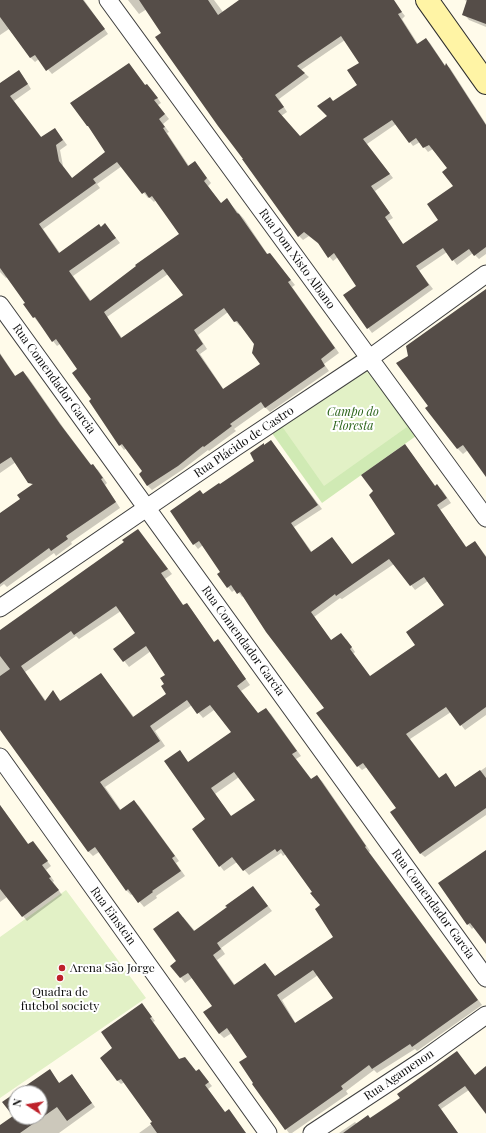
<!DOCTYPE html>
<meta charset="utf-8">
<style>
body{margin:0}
#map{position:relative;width:486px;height:1133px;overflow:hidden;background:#fffbea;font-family:"Playfair Display",serif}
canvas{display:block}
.north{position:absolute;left:8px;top:1085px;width:40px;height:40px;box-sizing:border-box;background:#fff;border:1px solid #9e9e9e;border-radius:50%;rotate:282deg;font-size:11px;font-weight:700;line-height:16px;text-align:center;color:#0c0c0c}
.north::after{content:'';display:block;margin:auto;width:14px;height:18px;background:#be212a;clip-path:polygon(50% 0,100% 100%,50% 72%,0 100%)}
</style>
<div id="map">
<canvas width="486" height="1133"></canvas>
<div class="north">N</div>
</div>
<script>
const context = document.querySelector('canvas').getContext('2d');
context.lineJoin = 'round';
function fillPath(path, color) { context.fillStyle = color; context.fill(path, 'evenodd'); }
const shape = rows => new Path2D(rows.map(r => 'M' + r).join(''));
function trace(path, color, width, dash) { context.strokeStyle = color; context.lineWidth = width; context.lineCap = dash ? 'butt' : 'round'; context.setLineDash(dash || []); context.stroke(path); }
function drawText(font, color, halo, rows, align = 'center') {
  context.font = font + ' "Playfair Display",serif'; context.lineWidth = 4; context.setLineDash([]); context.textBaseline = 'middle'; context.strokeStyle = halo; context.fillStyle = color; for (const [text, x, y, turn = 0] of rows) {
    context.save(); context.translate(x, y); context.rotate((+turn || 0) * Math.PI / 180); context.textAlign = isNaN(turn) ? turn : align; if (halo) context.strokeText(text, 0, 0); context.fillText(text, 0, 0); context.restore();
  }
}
fillPath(shape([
 [365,349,423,431,322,503,264,422]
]), '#d0eab4');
fillPath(shape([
 [364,366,407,427,324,486,281,425],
 [66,890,146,998,0,1098,0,937]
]), '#e2f1c6');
fillPath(shape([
 [0,0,84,0,108,34,52,74,39,59,35,62,31,58,9,29,0,35],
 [128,0,214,0,223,12,241,0,393,1,405,16,402,19,418,44,426,39,430,43,446,67,446,65,450,68,486,124,486,254,479,259,473,253,457,265,447,252,419,271,433,289,372,333,344,295,358,286,338,257,333,261,320,245,309,236,303,240,299,236,244,159,147,9,139,14],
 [345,40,360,63,359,85,334,102,328,116,300,137,281,116,287,112,279,99,309,77,301,70],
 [396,124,413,146,420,142,428,152,433,149,448,169,454,186,440,220,403,244,388,221,393,218,375,191,393,178,367,144],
 [465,0,486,0,486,27,469,20,464,14,467,2],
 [129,64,146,86,147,85,152,90,161,103,158,105,169,119,163,124,169,132,167,133,189,166,195,162,211,183,208,186,221,204,227,200,244,219,268,255,274,259,295,285,292,287,339,353,324,364,329,371,270,412,265,407,234,429,236,431,209,451,208,450,182,470,152,490,147,485,143,471,127,448,124,450,120,445,92,400,78,369,60,344,57,346,53,341,34,317,26,303,8,277,6,278,0,272,0,85,19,71,23,76,31,89,14,101,42,138,55,129,59,134,67,145,60,150,63,166,73,179,107,153,92,130,88,126],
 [122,166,148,198,149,197,154,202,156,200,180,234,91,301,73,276,120,243,105,224,60,253,43,229,100,188,97,184],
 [168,274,184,295,122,338,107,317],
 [228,312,235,321,240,326,241,325,255,344,261,364,224,390,200,354,207,349,198,335],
 [486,290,486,476,468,450,463,454,458,449,430,406,409,356],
 [0,353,16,377,23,372,28,377,65,430,92,466,98,470,107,483,105,485,120,508,71,542,72,544,56,556,54,553,7,587,4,584,0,587,0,514,21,499,32,485,16,462,0,473],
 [271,441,322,509,294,527,312,552,332,538,352,565,397,535,405,445,436,487,437,486,442,490,451,503,440,510,467,548,475,542,486,556,486,715,465,730,451,712,410,739,440,779,446,775,456,788,486,767,486,815,425,857,420,853,397,808,367,767,362,770,358,766,325,708,244,596,242,597,236,589,232,592,228,587,222,572,203,545,198,549,194,544,203,495,220,485,256,461,264,445,265,446],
 [394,564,415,590,428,581,445,606,416,646,370,677,353,654,355,652,346,639,332,641,314,617,340,598,342,599],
 [138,530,172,574,165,579,184,606,186,604,191,609,214,642,222,645,250,685,241,691,258,714,266,709,271,714,301,756,296,759,312,780,317,776,322,781,370,851,369,852,482,1005,417,1051,415,1049,377,1073,374,1070,346,1091,348,1094,292,1133,289,1133,286,1129,248,1057,232,1033,224,1038,219,1033,213,1006,192,978,185,983,172,966,177,962,183,917,195,931,228,907,253,887,272,911,221,948,225,954,217,960,235,985,265,965,275,977,335,937,321,906,314,892,286,854,283,856,281,853,249,875,237,862,224,871,220,866,207,819,180,751,189,763,232,732,214,710,203,718,192,705,155,731,165,746,105,787,121,810,134,802,139,806,179,861,176,863,185,876,156,896,157,898,144,907,133,894,131,895,126,890,99,852,93,856,88,851,0,729,0,631,109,554],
 [121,611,137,634,115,649,129,667,151,651,166,675,166,685,168,694,134,717,101,674,61,701,53,692,46,701,25,672,76,636,79,639],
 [239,777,256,800,232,817,215,794],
 [318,975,335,998,296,1024,282,1000],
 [0,805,29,845,33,842,51,866,46,870,54,881,53,882,62,895,27,921,7,897,0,902],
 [486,851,486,942,474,927,472,929,468,924],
 [142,1004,155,1021,153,1022,180,1060,196,1072,202,1074,212,1086,208,1089,225,1113,246,1133,139,1133,153,1123,125,1082,121,1084,118,1081,101,1058,114,1048],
 [457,1052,475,1076,486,1068,486,1112,469,1090,441,1109,458,1133,339,1133,355,1122,357,1124,370,1119,401,1098],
 [49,1070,60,1084,75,1079,95,1107,59,1133,0,1133,0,1127,14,1117,16,1094,16,1117,40,1117,40,1093,17,1093]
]), '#0003');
fillPath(shape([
 [0,0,83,0,105,29,46,71,35,55,30,58,0,17],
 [139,0,208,0,218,15,239,0,394,0,402,12,398,14,417,44,426,38,445,66,446,63,486,125,486,247,474,256,469,249,452,261,443,248,416,266,429,285,367,329,343,295,356,286,334,253,328,258,318,243,304,232,298,237,242,159,243,159,218,126,155,37,161,33],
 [341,36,359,63,347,70,357,85,333,101,330,97,317,106,327,116,300,136,278,111,284,107,275,95,305,73,297,66],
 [392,120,409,143,416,138,423,148,429,145,447,168,442,172,453,186,427,204,438,220,403,244,385,217,390,213,371,186,390,174,363,139],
 [467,0,486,0,486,24,462,15],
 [129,63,145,85,147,84,158,98,154,100,165,114,159,119,165,127,163,128,188,166,195,161,207,178,204,181,221,203,227,198,237,213,239,214,267,254,270,253,291,280,288,282,335,348,321,359,325,366,265,408,261,402,230,424,232,426,204,447,203,446,178,466,147,486,139,474,142,471,122,444,119,446,89,401,91,399,72,373,77,369,56,339,52,342,35,317,33,318,23,304,25,303,0,268,0,83,19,70,28,84,10,96,41,137,55,128,63,140,56,145,59,161,72,178,105,152,88,126,87,126,70,103],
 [117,162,142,194,145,192,149,198,152,196,179,234,135,265,136,266,90,301,69,271,116,238,105,223,101,227,99,224,59,253,39,224,96,183,93,179],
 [163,269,183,295,121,338,104,312],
 [224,308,234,322,237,321,254,344,252,353,260,364,223,389,196,350,203,344,194,330],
 [486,289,486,477,463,445,457,449,425,408,428,406,396,363,408,356,406,346],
 [0,354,15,376,23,371,60,424,91,465,93,464,103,478,101,479,116,502,66,536,68,539,51,551,49,548,0,584,0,513,20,499,17,495,33,484,28,483,11,457,0,464],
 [271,440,318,505,291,523,311,552,332,537,352,564,395,534,369,495,373,491,361,475,405,444,435,486,437,484,447,498,437,505,466,547,475,541,486,557,486,707,460,726,446,707,406,734,439,778,446,773,455,787,480,770,486,778,486,808,420,854,390,812,396,808,363,763,357,767,316,713,324,708,266,632,240,592,237,594,231,585,227,588,217,574,220,572,199,541,193,545,170,511,200,490,203,494,219,483,220,484,254,461,250,453,264,443,264,445],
 [389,559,410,586,424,577,444,605,406,632,415,645,370,676,350,649,352,647,341,633,331,640,311,612,335,594,336,596],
 [138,529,168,569,161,573,183,605,187,603,214,642,218,639,246,679,237,686,258,713,266,708,297,751,292,754,311,779,317,775,366,846,365,847,478,1000,412,1047,410,1044,372,1069,369,1065,341,1086,343,1089,285,1130,252,1084,253,1083,239,1062,247,1057,227,1028,219,1034,203,1012,212,1006,188,973,180,978,170,966,176,961,153,929,178,911,194,931,227,907,225,906,253,886,268,906,217,943,221,949,213,955,234,985,265,963,275,976,333,937,315,909,320,905,310,893,312,892,281,849,277,852,275,849,243,871,232,857,219,867,192,829,205,819,164,761,180,750,188,762,231,732,210,705,197,714,187,700,150,726,160,741,100,782,120,810,134,800,175,856,172,858,181,871,152,891,153,892,138,903,128,889,126,891,95,847,88,852,0,730,0,676,10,669,0,656,0,630,124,542,122,540],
 [116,606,135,633,113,649,123,662,146,646,165,675,160,678,164,684,161,686,166,694,133,717,101,673,60,701,53,690,45,701,21,666,71,631,74,635],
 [234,772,255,800,231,816,211,788],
 [313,970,333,998,295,1023,277,995],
 [0,805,28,844,33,841,48,861,42,865,51,877,49,878,59,890,22,917,0,889],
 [486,850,486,944,470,923,467,925,438,883],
 [142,1003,152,1017,150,1018,179,1059,185,1057,196,1071,199,1069,209,1082,205,1085,225,1112,229,1109,246,1133,157,1133,150,1123,152,1122,121,1079,117,1081,100,1058,112,1048,101,1032],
 [457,1051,475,1075,486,1066,486,1114,465,1086,438,1105,458,1133,343,1133,368,1115,370,1118,400,1098,397,1094],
 [50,1069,59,1083,72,1074,92,1103,67,1121,57,1107,20,1133,0,1133,0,1125,13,1116,2,1102],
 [16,1093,40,1093,40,1117,16,1117]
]), '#554d48');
const street = shape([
 [108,0,486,518],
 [0,305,486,978],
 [0,608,236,447,370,358,486,274],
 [0,757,268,1133],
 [312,1133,426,1058,486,1015]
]);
const secondary = shape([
 [427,0,486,83]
]);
trace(street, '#3f3f3f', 19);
trace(secondary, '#2e2e2e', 24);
trace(street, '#fff', 17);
trace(secondary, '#fff4a5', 22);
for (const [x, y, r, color] of [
 [62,968,4,"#be212a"],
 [60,978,4,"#be212a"]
]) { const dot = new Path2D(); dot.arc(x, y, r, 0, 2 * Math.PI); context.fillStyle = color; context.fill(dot); trace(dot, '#fff', 1.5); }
drawText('12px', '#0c0c0c', '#fff', [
 ["Rua Dom Xisto Albano",297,259,54],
 ["Rua Comendador Garcia",54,379,54],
 ["Rua Plácido de Castro",244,442,-34],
 ["Rua Comendador Garcia",243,641,54],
 ["Rua Comendador Garcia",433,904,54],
 ["Rua Einstein",113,916,54],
 ["Rua Agamenon",399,1075,-34]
]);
drawText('italic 12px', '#2b641b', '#fff', [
 ["Campo do",353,412],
 ["Floresta",353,426]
]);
drawText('12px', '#0c0c0c', '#fff', [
 ["Arena São Jorge",70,968],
 ["Quadra de",60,992,"center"],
 ["futebol society",60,1006,"center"]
], 'left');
</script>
